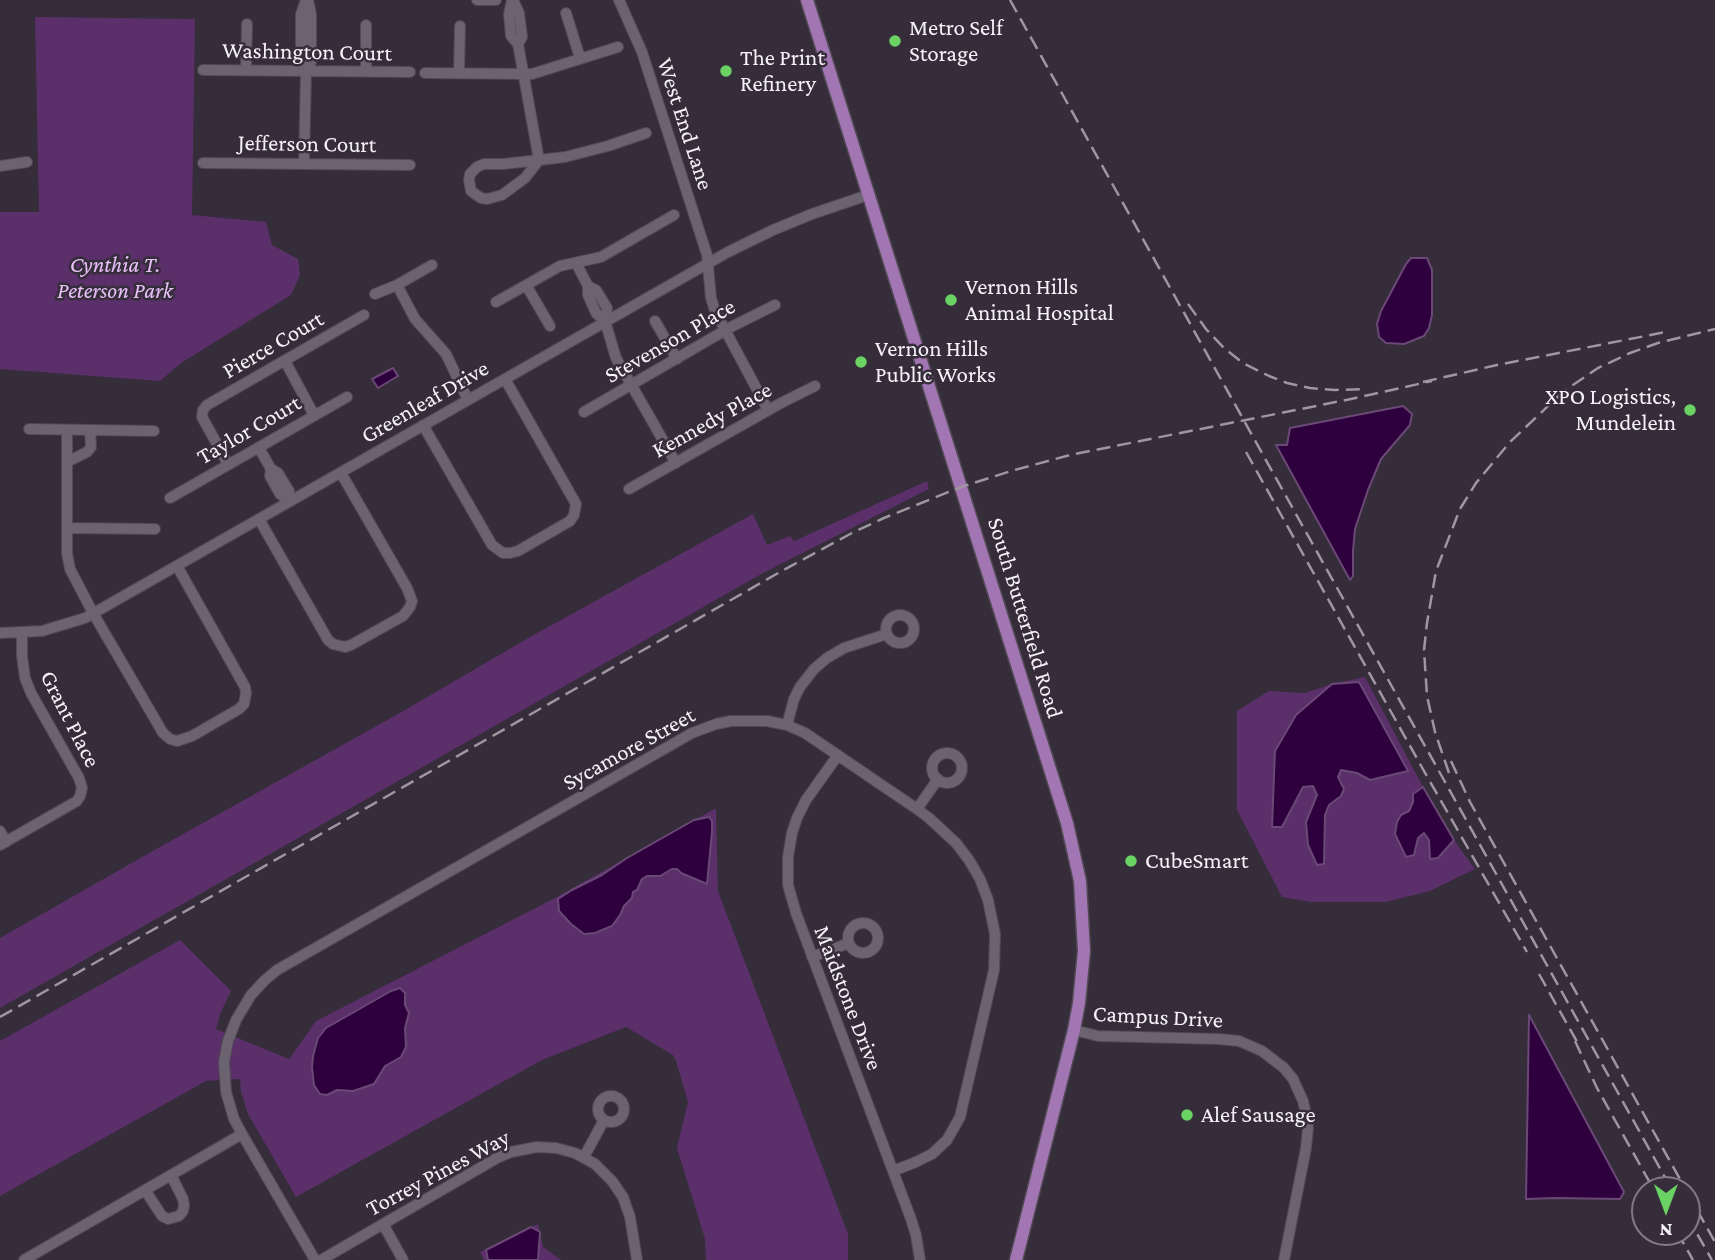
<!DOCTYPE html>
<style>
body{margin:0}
#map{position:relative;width:1715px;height:1260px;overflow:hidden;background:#352d39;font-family:"Crimson Pro",serif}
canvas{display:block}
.north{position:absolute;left:1631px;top:1176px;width:70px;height:70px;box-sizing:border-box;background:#352d39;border:2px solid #837c86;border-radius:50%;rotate:180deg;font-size:19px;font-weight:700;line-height:28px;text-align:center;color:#f7f2fa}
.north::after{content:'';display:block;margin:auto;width:24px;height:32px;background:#6bd363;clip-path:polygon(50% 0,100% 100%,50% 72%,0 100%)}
</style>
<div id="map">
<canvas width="1715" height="1260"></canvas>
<div class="north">N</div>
</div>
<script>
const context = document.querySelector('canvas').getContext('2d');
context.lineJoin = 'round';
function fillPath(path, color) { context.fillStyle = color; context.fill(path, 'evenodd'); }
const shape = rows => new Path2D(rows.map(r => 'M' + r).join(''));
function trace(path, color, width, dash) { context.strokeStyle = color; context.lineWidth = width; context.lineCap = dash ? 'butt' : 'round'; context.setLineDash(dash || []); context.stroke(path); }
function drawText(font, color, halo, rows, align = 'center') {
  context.font = font + ' "Crimson Pro",serif'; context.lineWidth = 5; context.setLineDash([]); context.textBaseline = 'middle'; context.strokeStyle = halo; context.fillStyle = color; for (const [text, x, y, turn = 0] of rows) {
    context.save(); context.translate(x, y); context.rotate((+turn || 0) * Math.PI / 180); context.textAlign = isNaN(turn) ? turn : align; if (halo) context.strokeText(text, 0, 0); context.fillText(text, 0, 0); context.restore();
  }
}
fillPath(shape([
 [35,17,195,19,192,215,266,222,272,245,298,259,300,275,291,295,181,363,160,381,0,369,0,212,39,212],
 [927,481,929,489,763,573,0,1008,0,938,158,848,398,714,530,637,753,514,767,545,790,536,794,541],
 [1365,677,1423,787,1454,840,1475,869,1430,891,1386,902,1310,902,1282,897,1237,810,1237,711,1269,691,1305,693,1332,684],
 [716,808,718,891,848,1234,848,1260,706,1260,705,1239,677,1148,688,1102,676,1061,673,1055,626,1027,542,1060,296,1197,248,1114,241,1092,240,1079,206,1081,0,1196,0,1041,180,940,231,991,220,1014,216,1029,289,1059,316,1021,555,898],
 [538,1224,543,1247,561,1260,484,1260,480,1252]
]), '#5b2f6a');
const water = shape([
 [1411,258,1427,258,1432,270,1432,315,1429,328,1424,336,1404,344,1386,343,1379,337,1377,324,1381,311,1406,264,1411,258],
 [393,368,398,376,378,388,372,379,393,368],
 [1403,406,1412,414,1410,425,1381,459,1368,490,1355,529,1353,551,1353,576,1350,580,1276,445,1287,445,1290,428,1403,406],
 [1359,682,1408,771,1370,780,1357,773,1341,770,1338,777,1344,789,1341,796,1329,805,1325,815,1324,864,1317,865,1308,845,1306,822,1317,795,1313,786,1303,787,1282,827,1272,827,1275,751,1296,715,1332,684,1359,682],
 [1423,787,1454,840,1438,858,1430,859,1429,840,1424,833,1418,838,1414,855,1406,857,1395,834,1397,822,1401,815,1409,811,1413,802,1413,794,1423,787],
 [709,817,712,821,712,832,707,884,681,873,677,869,672,869,660,876,647,876,642,879,637,890,633,892,632,898,624,906,620,915,612,926,595,933,584,934,571,924,559,911,558,899,572,890,602,875,627,858,694,820,709,817],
 [400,988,405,993,405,1005,409,1013,405,1028,406,1047,401,1057,385,1066,374,1084,353,1091,337,1090,327,1095,320,1094,314,1085,312,1067,313,1056,318,1038,326,1028,391,991,400,988],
 [1529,1015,1624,1192,1620,1199,1555,1198,1526,1199,1529,1015],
 [531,1227,540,1232,538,1260,488,1260,486,1250,531,1227]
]);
fillPath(water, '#2e003d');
trace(water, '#6a4976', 2);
const minor = shape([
 [477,0,496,0],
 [512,0,509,14,511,36,518,44,539,160,565,157,608,146,646,133],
 [513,0,519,13,522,37,518,44],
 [619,0,642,52,707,255,711,298,715,311,768,410],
 [566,13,580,58],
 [366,25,366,70],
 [203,70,410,72],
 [246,70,247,24],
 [306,70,311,62,311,14,308,0],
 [425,73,532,74,618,47],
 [459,73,460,26],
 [539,160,525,178,502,195,487,199,481,198,471,191,469,180,470,174,477,167,484,164,503,164,539,160],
 [203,163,410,165],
 [304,163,306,70,301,61,301,14,306,0],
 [0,166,27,162],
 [576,263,588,286,596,290,607,308,605,321,616,358,676,463],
 [397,285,415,319,446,354,468,400],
 [526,285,550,326],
 [588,286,588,295,596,313,605,321],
 [375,294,397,285,432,265],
 [496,302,560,266,601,257,674,215],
 [655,321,677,359],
 [285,361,314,415],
 [584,412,731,327,775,305],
 [423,425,492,545,503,553,510,553,518,551,570,521,574,515,576,504,505,379],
 [29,429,154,431],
 [67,430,67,553,70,569,93,613,163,733,170,739,177,741,192,736,239,709,244,704,246,693,245,687,177,566],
 [259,448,271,469],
 [67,462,87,452,91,447,90,430],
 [228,464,202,417,203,410,207,405,364,315],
 [271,469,278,473,289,491,289,500,280,494,270,476,271,469],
 [629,489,781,403,815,386],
 [170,498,347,397],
 [259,519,328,640,333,644,345,647,351,645,403,616,410,607,412,601,407,588,341,473],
 [67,528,155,529],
 '886 629a14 14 0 1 1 28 0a14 14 0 1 1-28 0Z',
 [0,633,42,631,85,618,728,252,773,230,812,214,868,195],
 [787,725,794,699,800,687,814,669,827,658,844,648,887,634],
 '932 768a15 15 0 1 1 30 0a15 15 0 1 1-30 0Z',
 [838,755,806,800,797,818,792,833,788,857,788,885,796,913,911,1219,916,1235,920,1260],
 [917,809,938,779],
 [0,831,6,842],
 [0,845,77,801,80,796,82,788,79,778,31,693,25,678,22,656,22,633],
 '848 938a15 15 0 1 1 30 0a15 15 0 1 1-30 0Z',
 [812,957,849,943],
 [1074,1030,1098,1036,1219,1039,1239,1041,1262,1051,1284,1068,1293,1079,1303,1101,1307,1119,1308,1128,1306,1148,1284,1260],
 '598 1109a13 13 0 1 1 26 0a13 13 0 1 1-26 0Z',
 [584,1157,604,1120],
 [145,1190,162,1216,168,1219,179,1216,183,1211,184,1205,183,1199,171,1175],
 [383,1224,403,1260],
 [24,1260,242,1134],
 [315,1260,242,1134,234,1119,226,1092,224,1062,228,1041,236,1020,251,995,265,980,277,970,692,733,716,724,731,721,767,721,787,725,805,733,917,809,929,818,956,843,969,860,980,879,988,900,995,934,994,970,960,1117,947,1140,932,1154,916,1162,893,1171],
 [321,1260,497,1158,511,1152,537,1147,556,1148,575,1153,595,1164,612,1181,623,1197,630,1217,637,1260]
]);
const major = shape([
 [807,0,1067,823,1080,881,1084,951,1079,1003,1074,1030,1016,1260]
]);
trace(minor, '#514a54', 12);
trace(major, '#514a54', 15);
trace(minor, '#6c6370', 10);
trace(major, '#a275b3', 12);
trace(shape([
 [1010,0,1672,1190],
 [1188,304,1206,329,1224,348,1243,363,1269,376,1287,383,1310,388,1335,390,1364,389],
 [1423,382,1497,365,1666,332],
 [1246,452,1424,771,1527,952],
 [1451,761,1470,802,1686,1190],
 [1449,773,1435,732,1427,696,1424,650,1427,623,1436,571,1460,509,1476,483,1510,442,1564,391,1598,368,1630,353,1658,343,1715,329],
 [1539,974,1580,1047],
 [0,1017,780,572,852,533,884,518,961,487,1011,471,1070,455,1351,399,1432,381],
 [1575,1041,1597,1088,1654,1190],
 [1687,1192,1715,1242],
 [1687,1216,1712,1260],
 [1677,1232,1693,1260]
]), '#9e97a1', 2.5, [14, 7]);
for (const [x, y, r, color] of [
 [895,41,7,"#6bd363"],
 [726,71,7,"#6bd363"],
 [951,300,7,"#6bd363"],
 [861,362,7,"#6bd363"],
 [1690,410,7,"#6bd363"],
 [1131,861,7,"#6bd363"],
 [1187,1115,7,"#6bd363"]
]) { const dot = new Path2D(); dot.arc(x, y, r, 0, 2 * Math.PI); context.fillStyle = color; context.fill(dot); trace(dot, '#352d39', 2.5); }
drawText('23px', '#f7f2fa', '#352d39', [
 ["Metro Self",909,28],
 ["Storage",909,54],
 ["The Print",740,58],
 ["Refinery",740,84],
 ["Vernon Hills",965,287],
 ["Animal Hospital",965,313],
 ["Vernon Hills",875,349],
 ["Public Works",875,375],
 ["XPO Logistics,",1676,397,"right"],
 ["Mundelein",1676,423,"right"],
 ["CubeSmart",1145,861],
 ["Alef Sausage",1201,1115]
], 'left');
drawText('23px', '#f7f2fa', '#352d39', [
 ["Washington Court",307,52,1],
 ["West End Lane",685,124,72],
 ["Jefferson Court",307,144,1],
 ["Stevenson Place",670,341,-30],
 ["Pierce Court",273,345,-30],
 ["Greenleaf Drive",425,402,-30],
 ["Kennedy Place",712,420,-29],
 ["Taylor Court",249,430,-30],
 ["South Butterfield Road",1025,618,73],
 ["Grant Place",70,719,63],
 ["Sycamore Street",629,749,-29],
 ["Maidstone Drive",848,998,69],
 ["Campus Drive",1158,1017,3],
 ["Torrey Pines Way",438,1173,-28]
]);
drawText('italic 23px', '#e8c0f8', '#352d39', [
 ["Cynthia T.",115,265],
 ["Peterson Park",115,291]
]);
</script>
